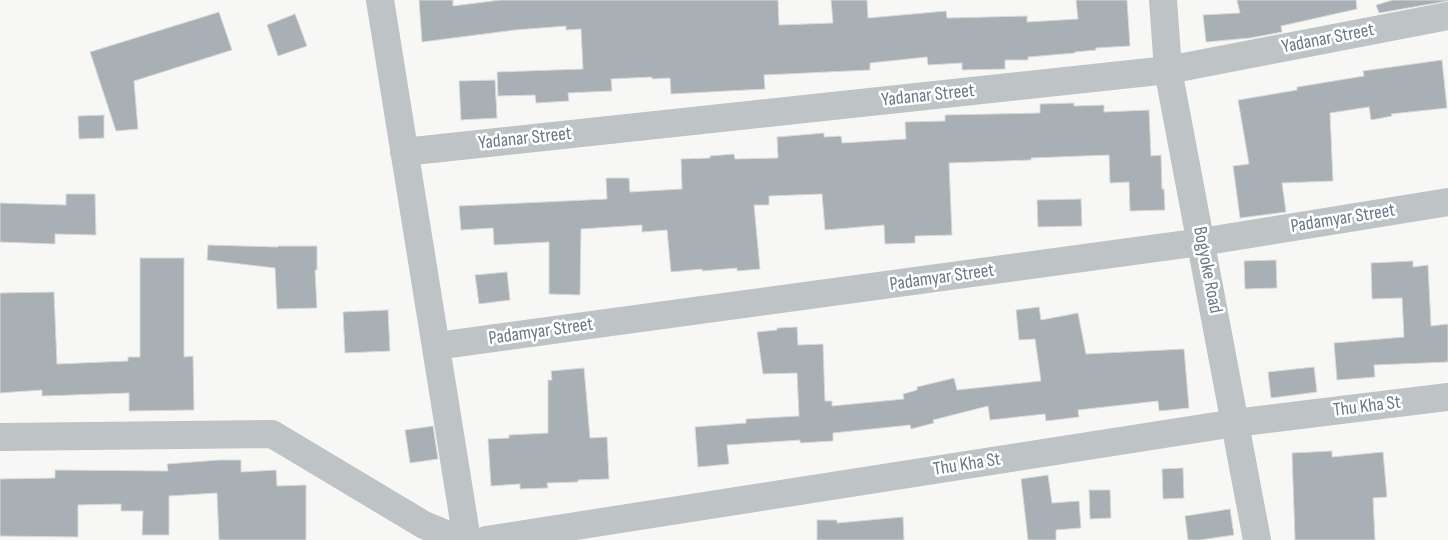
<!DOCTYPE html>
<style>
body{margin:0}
canvas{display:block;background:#f7f7f5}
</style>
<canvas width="1448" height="540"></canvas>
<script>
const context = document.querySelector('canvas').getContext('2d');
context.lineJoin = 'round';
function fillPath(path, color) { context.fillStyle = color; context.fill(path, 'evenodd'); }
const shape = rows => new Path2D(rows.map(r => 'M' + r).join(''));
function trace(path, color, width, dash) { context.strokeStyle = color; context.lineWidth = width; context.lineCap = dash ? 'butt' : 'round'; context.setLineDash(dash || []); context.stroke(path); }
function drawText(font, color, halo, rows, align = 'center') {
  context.font = font + ' "Sofia Sans Condensed",sans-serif'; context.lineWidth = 5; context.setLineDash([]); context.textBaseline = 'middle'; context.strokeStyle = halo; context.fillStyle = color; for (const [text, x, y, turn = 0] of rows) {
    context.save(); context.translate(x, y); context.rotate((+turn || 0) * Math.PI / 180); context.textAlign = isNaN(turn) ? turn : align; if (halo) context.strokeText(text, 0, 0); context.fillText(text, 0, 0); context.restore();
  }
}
const building = shape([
 [419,0,453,0,453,6,500,0,778,0,779,25,833,23,831,0,867,0,868,18,946,11,947,18,1027,16,1027,22,1078,19,1076,0,1127,0,1130,46,1096,48,1096,50,1075,52,1075,53,1028,57,1028,60,1005,60,1005,69,962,70,962,63,928,65,927,57,870,63,870,70,764,75,765,89,671,94,670,78,652,79,652,77,611,79,612,91,568,93,569,101,536,103,535,95,498,96,497,72,583,69,581,29,566,30,566,26,515,30,422,42,419,0],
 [1237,0,1356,0,1357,9,1281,26,1282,32,1250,38,1206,42,1203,15,1240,13,1237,0],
 [1393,0,1448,0,1448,1,1379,13,1376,5,1393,0],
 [219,12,232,50,134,81,138,129,116,131,90,52,219,12],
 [295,14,307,46,278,56,267,25,295,14],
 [1442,60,1447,108,1391,114,1392,116,1371,120,1369,107,1330,113,1333,181,1282,183,1286,212,1240,218,1233,166,1249,164,1238,100,1297,90,1297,87,1364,76,1363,71,1442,60],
 [495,80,497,118,461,120,459,81,495,80],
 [1074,103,1074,106,1104,105,1104,112,1149,110,1151,156,1161,155,1162,189,1164,189,1165,210,1130,211,1129,182,1110,183,1109,155,1031,158,1031,160,949,163,952,235,915,236,915,243,885,244,884,225,825,230,822,194,769,196,769,205,754,205,760,269,737,271,737,268,702,271,702,269,671,272,667,230,642,232,642,225,581,229,580,295,549,294,549,242,494,245,493,228,461,230,459,206,607,199,606,178,629,178,630,192,682,189,681,159,710,158,710,156,734,154,735,159,778,158,777,137,824,133,824,137,841,136,842,143,906,139,905,122,945,121,945,115,1040,113,1040,104,1074,103],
 [104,115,104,138,79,139,78,116,104,115],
 [66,194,95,194,96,235,55,234,55,244,0,242,0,203,66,205,66,194],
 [1081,199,1082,226,1038,227,1037,200,1081,199],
 [208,245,278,247,278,246,317,246,317,270,315,270,317,308,277,309,275,268,207,260,208,245],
 [140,258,184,258,184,357,193,356,194,410,129,411,129,393,42,396,42,390,0,393,0,293,54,292,57,364,128,361,128,357,140,357,140,258],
 [1276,260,1277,288,1245,289,1244,261,1276,260],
 [1413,261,1413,267,1428,265,1431,326,1448,324,1448,362,1374,365,1375,377,1337,380,1334,343,1404,337,1402,298,1372,299,1371,263,1413,261],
 [507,272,510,300,479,304,475,275,507,272],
 [1039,307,1041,320,1078,313,1086,354,1184,349,1189,408,1159,411,1158,401,1078,410,1079,417,1046,421,1045,414,990,420,988,406,933,420,934,423,911,429,910,425,833,433,833,441,800,443,800,440,727,445,729,464,698,467,695,427,746,423,746,419,799,416,797,373,763,374,757,332,777,330,777,328,797,327,798,345,823,344,825,401,832,401,832,406,904,399,903,394,917,390,917,387,954,378,957,390,1041,381,1035,339,1019,340,1016,310,1039,307],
 [388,310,390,351,345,353,343,312,388,310],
 [1314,367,1317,392,1271,398,1268,372,1314,367],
 [584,368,590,438,607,437,609,479,578,480,578,482,547,483,548,488,520,489,520,484,491,486,488,439,509,438,509,435,548,433,548,380,552,380,551,371,584,368],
 [433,426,438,459,410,463,405,430,433,426],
 [1332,451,1332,457,1383,452,1387,497,1373,498,1375,540,1295,540,1292,453,1332,451],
 [219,460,241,460,241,472,276,470,277,486,306,485,306,540,219,540,217,493,169,496,169,535,142,535,143,511,121,511,121,504,78,505,78,537,0,536,0,479,55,478,55,470,168,471,167,464,219,460],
 [1183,468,1184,498,1163,499,1162,469,1183,468],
 [1048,475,1052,503,1079,501,1081,528,1056,530,1056,540,1028,540,1021,479,1048,475],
 [1089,490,1110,490,1111,518,1090,519,1089,490],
 [1230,509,1234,535,1200,540,1188,540,1185,516,1230,509],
 [903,517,904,540,817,540,817,520,837,520,837,523,903,517]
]);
fillPath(building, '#a8b0b5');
trace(building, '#d9d9d7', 1);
trace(shape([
 [380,0,467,540],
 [404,152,1168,70,1448,16],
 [436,346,1201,242,1448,202],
 [0,437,272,434,424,525,460,540],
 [486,540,1235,423,1448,397]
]), '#bec3c6', 28);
trace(shape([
 [1163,0,1168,70,1257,540]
]), '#bec3c6', 28);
drawText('19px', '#687884', '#fff', [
 ["Yadanar Street",1328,39,-11],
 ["Yadanar Street",928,96,-6],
 ["Yadanar Street",525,139,-6],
 ["Padamyar Street",1343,219,-9],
 ["Bogyoke Road",1207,270,79],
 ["Padamyar Street",942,278,-8],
 ["Padamyar Street",541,332,-8],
 ["Thu Kha St",1367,407,-7],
 ["Thu Kha St",967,465,-9]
]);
</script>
